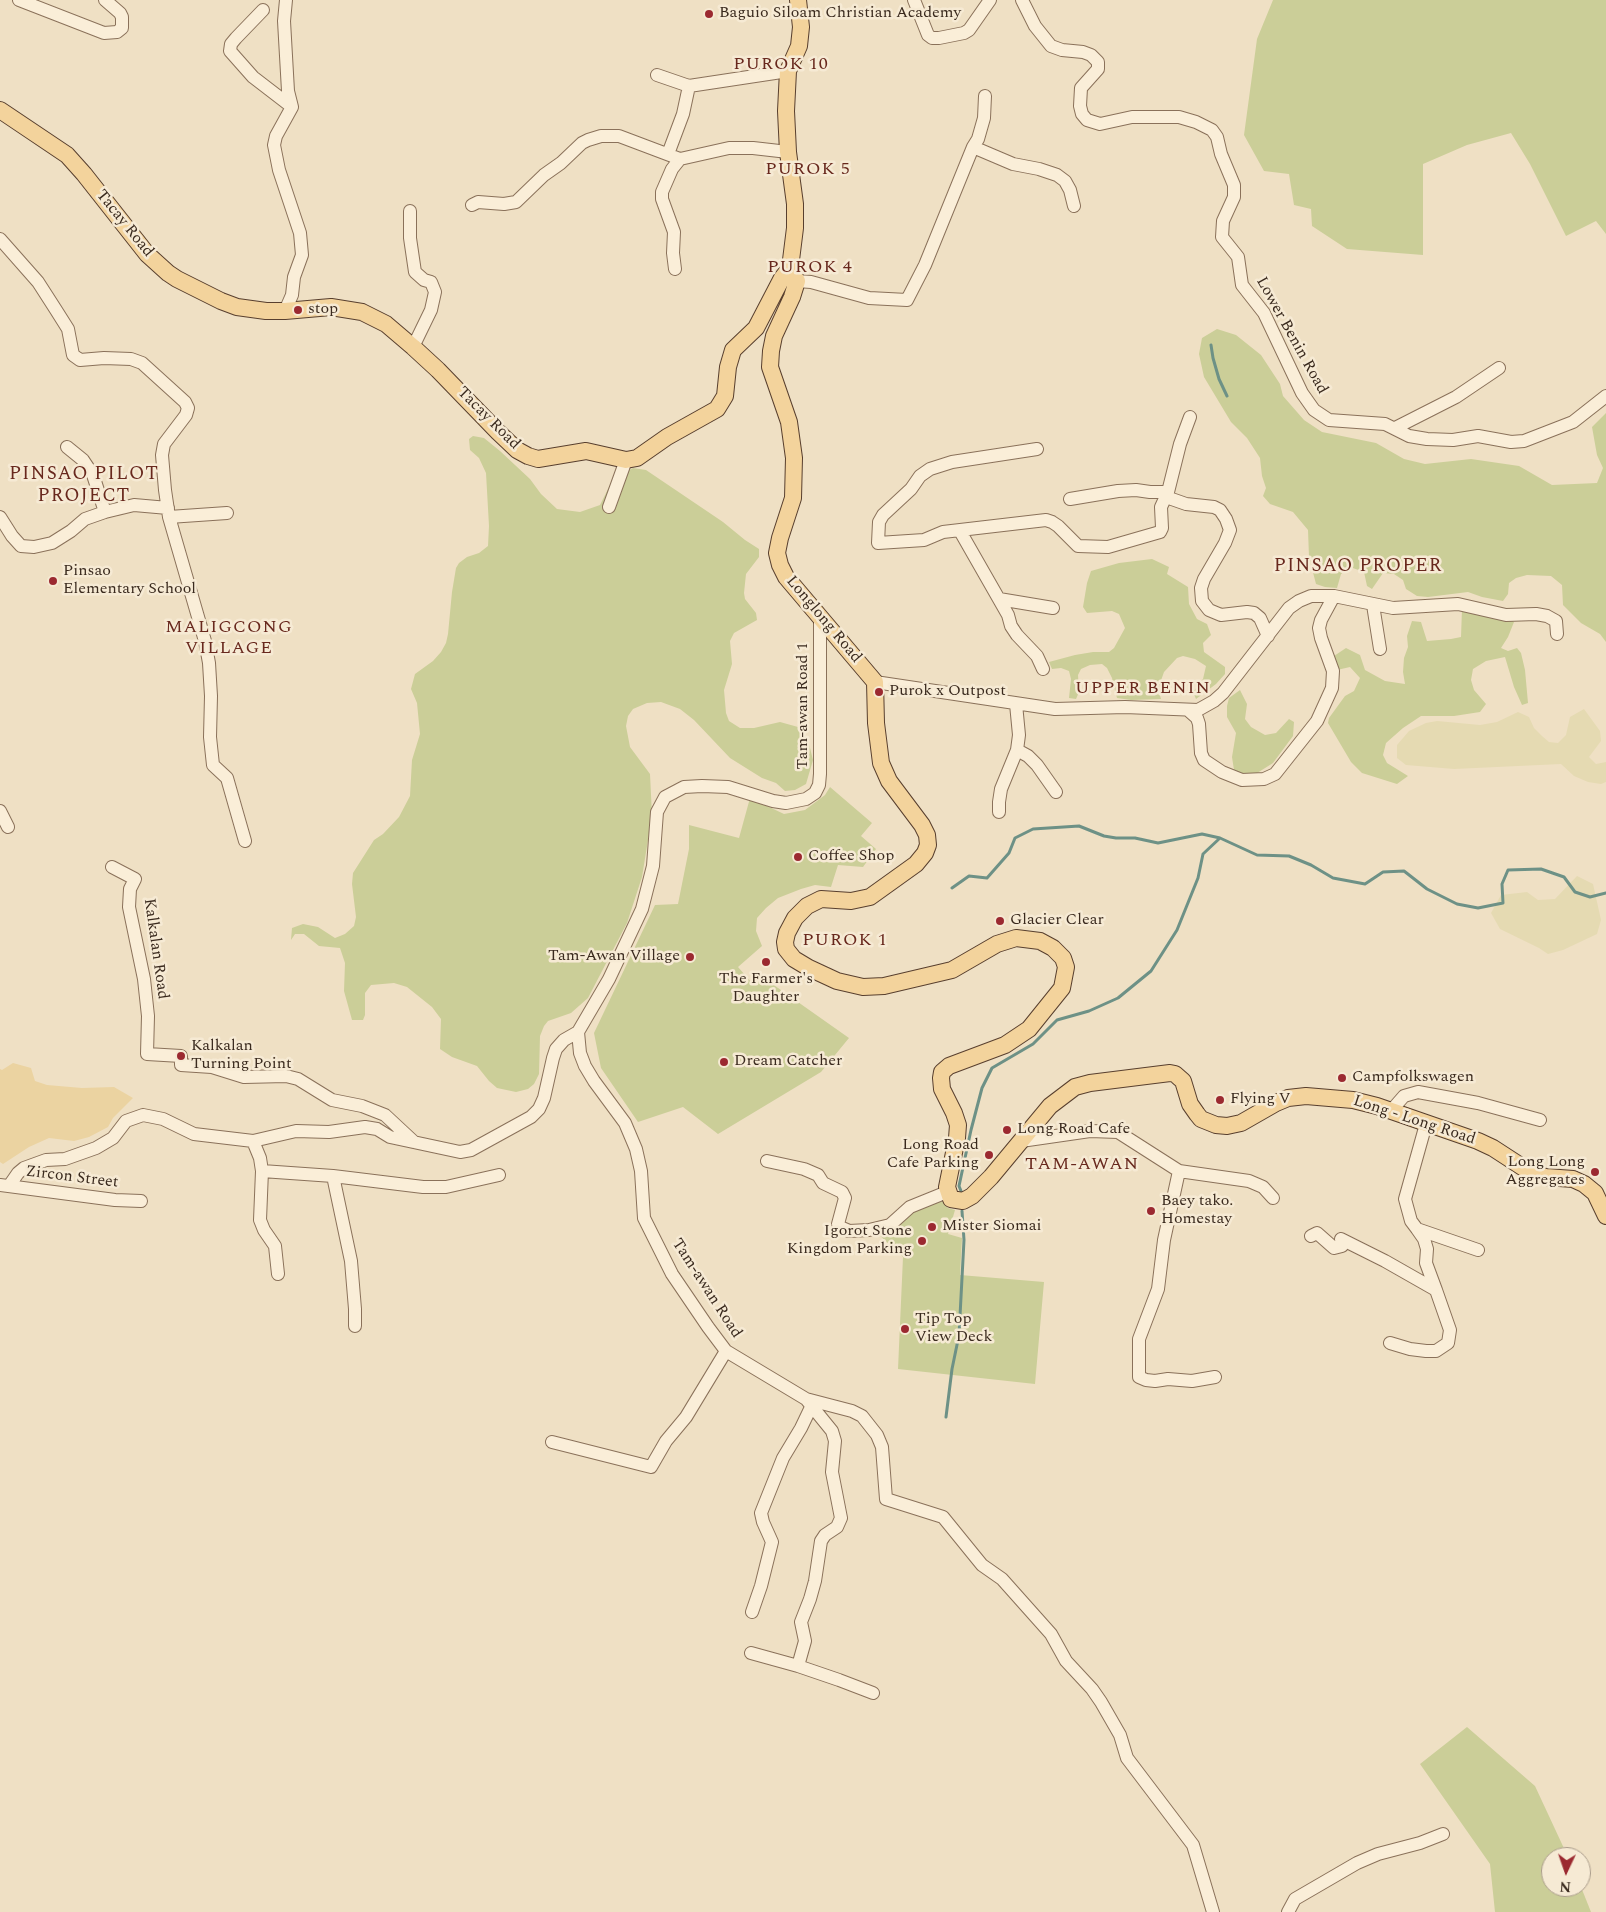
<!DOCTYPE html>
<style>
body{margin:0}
#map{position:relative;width:1606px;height:1912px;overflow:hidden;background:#efe0c4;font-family:Spectral,serif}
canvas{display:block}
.north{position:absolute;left:1541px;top:1847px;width:50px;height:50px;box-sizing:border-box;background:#f6ead4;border:1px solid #ab9d8b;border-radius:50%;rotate:183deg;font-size:14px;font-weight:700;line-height:20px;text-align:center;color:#3a2a1e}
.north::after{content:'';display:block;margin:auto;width:18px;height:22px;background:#9b2930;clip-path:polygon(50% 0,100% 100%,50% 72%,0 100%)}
</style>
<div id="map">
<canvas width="1606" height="1912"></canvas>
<div class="north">N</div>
</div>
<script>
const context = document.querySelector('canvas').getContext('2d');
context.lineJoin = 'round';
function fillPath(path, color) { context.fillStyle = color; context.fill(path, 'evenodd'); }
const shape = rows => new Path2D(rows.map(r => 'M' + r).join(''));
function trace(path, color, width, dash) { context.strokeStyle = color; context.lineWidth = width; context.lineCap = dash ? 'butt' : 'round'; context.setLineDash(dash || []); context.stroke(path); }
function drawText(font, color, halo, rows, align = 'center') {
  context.font = font + ' Spectral,serif'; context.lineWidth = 5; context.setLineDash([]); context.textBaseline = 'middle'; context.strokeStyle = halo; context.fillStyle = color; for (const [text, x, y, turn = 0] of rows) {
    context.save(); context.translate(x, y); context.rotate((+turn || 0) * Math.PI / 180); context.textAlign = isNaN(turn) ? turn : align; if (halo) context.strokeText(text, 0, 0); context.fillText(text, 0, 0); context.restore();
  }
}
fillPath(shape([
 [1584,709,1600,731,1601,741,1589,757,1596,764,1606,762,1606,782,1601,784,1588,782,1574,776,1561,764,1454,769,1406,765,1397,758,1397,745,1409,731,1426,723,1437,721,1480,725,1497,722,1518,712,1529,717,1534,728,1542,736,1549,742,1558,743,1566,735,1570,717],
 [1577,876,1593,884,1601,920,1597,934,1563,950,1548,954,1539,948,1500,929,1491,913,1501,895,1527,892,1538,900,1555,899]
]), '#e5dab2');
fillPath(shape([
 [1273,0,1606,0,1606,234,1596,221,1566,236,1530,164,1511,133,1467,145,1423,164,1423,255,1347,249,1312,226,1311,209,1294,205,1289,174,1264,171,1244,135,1257,39],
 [1217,329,1236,335,1261,355,1280,384,1283,396,1304,420,1322,432,1376,443,1404,459,1425,464,1471,459,1519,466,1552,485,1597,483,1603,468,1597,455,1592,427,1606,413,1606,642,1600,634,1581,623,1563,605,1562,585,1551,576,1527,575,1516,578,1509,583,1508,594,1503,601,1482,597,1468,592,1428,597,1417,596,1406,589,1403,580,1394,574,1383,573,1372,589,1367,586,1364,572,1350,567,1341,574,1337,588,1325,587,1316,584,1309,557,1308,530,1293,512,1270,504,1263,496,1266,488,1262,476,1260,458,1247,438,1231,422,1204,377,1199,354,1202,338],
 [473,436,484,438,500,451,530,479,541,494,557,509,580,512,600,505,610,485,618,476,633,468,646,470,723,522,745,540,759,549,759,557,746,574,744,593,745,599,756,613,757,620,734,633,730,641,732,664,724,690,726,713,729,721,740,728,754,728,780,722,798,727,803,731,809,744,813,760,806,784,795,790,785,791,776,783,762,778,730,758,694,720,680,709,661,702,647,703,633,709,628,716,626,726,630,747,650,774,652,815,642,877,627,923,588,998,571,1013,548,1021,544,1026,540,1036,539,1074,534,1084,528,1089,516,1092,497,1088,489,1081,477,1066,452,1057,440,1049,441,1019,432,1007,407,987,394,983,371,985,365,993,365,1015,363,1020,352,1020,344,991,345,963,340,948,319,946,304,934,295,934,291,940,292,928,303,924,318,927,335,938,345,934,354,926,356,917,352,884,353,873,374,840,383,834,399,817,410,796,412,760,420,734,417,703,411,689,415,674,433,661,441,652,446,643,448,634,452,592,456,568,459,563,467,557,479,553,488,546,489,526,486,473,479,458,470,450,469,439],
 [1152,559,1169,567,1167,574,1188,587,1189,604,1197,619,1207,624,1211,635,1203,643,1204,652,1225,667,1225,674,1216,684,1196,699,1193,692,1203,679,1206,666,1195,659,1183,656,1177,658,1164,672,1158,689,1161,699,1131,700,1117,698,1112,678,1107,668,1102,664,1090,665,1081,669,1078,675,1079,692,1076,699,1069,698,1071,679,1069,671,1061,668,1052,669,1049,662,1075,655,1093,652,1109,652,1114,648,1125,628,1119,614,1112,611,1087,613,1083,607,1087,583,1091,571,1119,563],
 [1462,609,1509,618,1514,622,1508,637,1501,648,1508,651,1517,648,1521,653,1525,670,1528,703,1522,705,1514,687,1505,657,1486,661,1473,669,1471,680,1474,690,1486,704,1480,712,1454,716,1421,716,1403,728,1386,743,1383,755,1387,763,1408,776,1397,784,1362,773,1351,762,1328,723,1329,718,1345,696,1354,691,1360,678,1350,667,1337,670,1333,664,1334,656,1346,648,1360,655,1365,670,1385,681,1405,684,1403,672,1404,658,1408,647,1407,636,1412,621,1421,622,1427,641,1451,639,1461,637],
 [1240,690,1247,704,1245,719,1251,727,1265,735,1276,733,1289,719,1294,722,1293,736,1273,763,1254,775,1244,775,1234,770,1232,757,1236,733,1227,717,1227,706,1229,698],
 [830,787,872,823,861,836,876,849,863,867,838,865,831,887,815,885,801,889,778,898,766,908,757,918,756,931,762,946,738,967,752,983,761,976,849,1038,821,1072,718,1134,683,1107,638,1122,601,1068,594,1033,655,905,678,904,689,849,689,825,739,838,750,798,784,814,805,810,825,795],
 [940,1199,948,1208,955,1210,948,1234,962,1238,960,1275,1044,1282,1035,1384,898,1369,903,1257,876,1232,915,1208],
 [1467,1727,1535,1786,1568,1857,1551,1857,1551,1887,1581,1887,1591,1912,1495,1912,1490,1864,1420,1764]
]), '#cbce98');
fillPath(shape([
 [13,1063,31,1068,35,1081,47,1085,82,1088,114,1087,133,1098,113,1118,108,1127,89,1137,74,1141,49,1138,29,1147,3,1164,0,1162,0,1069,2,1070]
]), '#ebd3a1');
trace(shape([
 [1211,345,1213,358,1219,379,1227,396],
 [952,888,969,876,987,878,1009,853,1015,838,1033,829,1079,826,1104,836,1116,838,1135,838,1158,843,1202,834,1220,838,1257,855,1289,856,1311,865,1333,878,1365,884,1383,872,1404,871,1427,889,1457,904,1478,908,1503,903,1502,884,1508,870,1541,869,1564,877,1575,892,1590,897,1606,893],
 [961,1191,959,1186,971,1130,982,1088,992,1068,1033,1044,1057,1020,1089,1011,1118,998,1151,971,1177,930,1198,878,1203,854,1220,838],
 [946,1417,952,1369,959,1335,964,1240,962,1211]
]), '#6d9186', 3);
const minor = shape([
 [19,0,104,33,117,32,122,28,122,17,120,13,105,0],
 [914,0,928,35,932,38,939,38,964,33,969,30,990,0],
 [1022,0,1035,26,1051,46,1062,50,1083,52,1091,55,1098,62,1098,69,1081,88,1080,106,1082,114,1087,120,1100,124,1132,117,1179,117,1196,122,1212,130,1217,137,1221,154,1234,185,1234,197,1223,221,1222,237,1238,257,1242,285,1264,313,1302,393,1314,410,1329,420,1385,424,1409,436,1427,439,1453,440,1478,436,1511,442,1524,441,1573,422,1606,396],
 [263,10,236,38,231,44,230,51,253,77,292,107],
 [657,75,689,86,788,71],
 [973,147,1013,164,1039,169,1057,175,1065,181,1070,190,1074,206],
 [668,154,683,114,689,86],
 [472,205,478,202,504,204,516,202,544,175,561,163,582,143,588,140,601,136,619,136,680,159,729,148,753,148,788,152],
 [410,211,410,238,415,272,424,280,431,282,435,292,431,310,413,347],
 [0,239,38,282,56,310,68,329,73,355,80,360,104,358,131,359,142,363,185,402,188,408,186,415,164,444,162,455,165,490,169,517,205,641,209,663,211,696,210,737,213,765,227,778,245,841],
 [675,269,673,253,674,232,662,199,662,192,672,169,680,159],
 [797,281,811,282,869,298,907,300,925,265,973,147,978,139,984,118,985,96],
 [285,311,292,295,294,277,302,255,300,233,279,170,274,145,276,136,292,107,288,91,284,21,286,0],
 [1395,428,1456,397,1499,368],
 [67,447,83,460,93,475,105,512],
 [1037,449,952,462,930,469,920,476,911,489,883,515,879,522,878,543,924,540,943,532,1046,520,1052,522,1058,526,1078,546,1108,547,1160,532,1162,528,1161,507,1168,492,1180,444,1190,417],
 [1166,497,1186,504,1214,507,1220,510,1226,519,1230,530,1225,543,1204,579,1201,588,1202,601,1209,610,1221,615,1247,612,1254,613,1260,618,1268,636],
 [1070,499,1118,491,1136,490,1150,492,1168,492],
 [609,507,626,460],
 [0,517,12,536,21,546,34,547,52,543,71,531,85,519,105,512,134,505,168,508],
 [169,517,227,513],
 [960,531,1008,615,1011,626,1017,635,1037,656,1043,669],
 [999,599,1053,608],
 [1373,605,1380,649],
 [875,682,1055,709,1125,707,1198,710,1214,701,1223,693,1289,608,1299,601,1311,596,1334,596,1393,608,1458,604,1506,615,1536,614,1547,616,1556,621,1557,634],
 [1188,710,1197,718,1199,724,1201,753,1204,760,1222,772,1242,780,1264,779,1275,774,1317,721,1332,688,1333,671,1321,638,1319,628,1321,620,1334,596],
 [1017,750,1028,756,1037,765,1056,792],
 [0,811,8,827],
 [999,812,999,802,1001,789,1017,750,1019,735,1016,704],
 [112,867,135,879,130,889,129,907,144,979,148,1016,147,1054,181,1056,181,1065,212,1067,244,1077,286,1076,298,1079,332,1100,362,1106,385,1115,414,1142],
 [578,1032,580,1053,585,1066,594,1081,625,1123,636,1149,641,1171,644,1218,672,1274,708,1327,726,1351,806,1399,832,1431,835,1441,832,1472,841,1518,837,1527,825,1535,821,1541,815,1581,810,1599,801,1622,805,1641,798,1666],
 [1390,1112,1404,1096,1418,1092,1478,1103,1540,1120],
 [1426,1124,1405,1199,1411,1221,1417,1229,1478,1250],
 [253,1141,260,1158,262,1171,333,1176,423,1187,446,1187,499,1175],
 [1021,1141,1090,1131,1118,1132,1179,1171,1164,1240,1158,1289,1139,1339,1139,1377,1146,1380,1155,1381,1168,1379,1192,1381,1215,1377],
 [767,1161,804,1169,818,1175,823,1183,842,1192,845,1198,838,1224,840,1227,849,1231,869,1230,890,1225,910,1207,947,1192],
 [262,1171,260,1220,264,1230,275,1246,278,1274],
 [1179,1171,1249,1181,1263,1187,1273,1198],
 [333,1176,351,1261,355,1309,355,1326],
 [0,1185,115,1200,141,1201],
 [9,1186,18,1173,24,1168,46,1160,65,1159,96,1148,113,1138,126,1121,143,1115,163,1119,194,1134,253,1141,296,1131,329,1132,365,1127,377,1129,390,1137,460,1152,471,1150,531,1117,539,1109,544,1098,553,1058,556,1049,564,1040,578,1032,609,979,642,909,653,866,657,812,665,797,684,787,702,786,728,787,773,801,786,803,806,799,815,793,819,785,820,774,820,618],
 [1311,1236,1317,1233,1334,1248,1342,1246,1341,1239,1385,1261,1436,1290,1426,1263,1427,1249,1424,1239,1417,1229],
 [1390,1343,1410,1349,1426,1351,1436,1351,1448,1343,1450,1330,1436,1290],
 [806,1399,852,1411,862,1416,877,1435,882,1447,886,1499,943,1517,982,1565,1002,1579,1051,1634,1066,1661,1092,1689,1101,1702,1120,1735,1127,1758,1193,1845,1213,1912],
 [552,1442,651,1467,666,1441,686,1417,726,1351],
 [752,1612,761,1586,772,1542,763,1522,761,1513,783,1458,801,1428,812,1405],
 [751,1653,798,1666,839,1680,873,1693],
 [1288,1912,1295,1899,1357,1863,1378,1854,1420,1843,1443,1834]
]);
const major = shape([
 [0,110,67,155,84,174,147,254,168,273,177,279,221,301,237,307,266,311,285,311,331,307,362,312,386,324,413,347,438,370,498,432,517,450,528,456,538,459,586,451,626,460,637,458,667,437,717,409,725,396,728,367,733,350,756,328,782,278,790,268,795,228,795,204,788,152,786,111,788,71,799,46,801,27,798,0],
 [790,268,797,281,792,297,774,336,771,351,770,367,789,422,794,458,793,498,780,538,777,553,780,565,786,577,875,682,876,723,881,763,889,781,922,825,927,835,928,845,925,853,916,864,870,897,851,901,821,899,807,906,795,918,787,933,785,942,786,949,794,959,809,968,837,981,863,987,884,986,952,970,997,944,1016,938,1040,941,1053,948,1063,958,1066,967,1062,988,1029,1029,1005,1045,949,1066,942,1072,941,1078,942,1089,954,1113,958,1125,957,1138,947,1187,951,1199,963,1201,972,1196,991,1177,1050,1106,1075,1087,1090,1083,1170,1073,1175,1074,1183,1081,1190,1104,1197,1114,1201,1119,1216,1125,1227,1126,1241,1123,1276,1103,1288,1098,1306,1096,1353,1100,1377,1106,1478,1141,1493,1148,1533,1174,1546,1177,1573,1179,1584,1184,1595,1193,1606,1216]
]);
trace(minor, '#8a715a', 14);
trace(major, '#583f2e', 18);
trace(minor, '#faeed8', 12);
trace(major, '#f3d39c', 16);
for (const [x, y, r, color] of [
 [709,14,5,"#9b2930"],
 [298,310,5,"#9b2930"],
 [53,581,5,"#9b2930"],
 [879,692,5,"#9b2930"],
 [798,857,5,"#9b2930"],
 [1000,921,5,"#9b2930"],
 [690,957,5,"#9b2930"],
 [766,962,5,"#9b2930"],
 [181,1056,5,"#9b2930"],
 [724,1062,5,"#9b2930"],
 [1342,1078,5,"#9b2930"],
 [1220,1100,5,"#9b2930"],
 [1007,1130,5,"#9b2930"],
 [989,1155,5,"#9b2930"],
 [1595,1172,5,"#9b2930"],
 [1151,1211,5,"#9b2930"],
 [932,1227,5,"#9b2930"],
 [922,1241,5,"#9b2930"],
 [905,1329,5,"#9b2930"]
]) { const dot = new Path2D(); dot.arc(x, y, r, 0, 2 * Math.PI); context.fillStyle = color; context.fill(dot); trace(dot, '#f6ead4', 2); }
drawText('16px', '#3a2a1e', '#f6ead4', [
 ["Baguio Siloam Christian Academy",719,14],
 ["stop",308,310],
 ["Pinsao",63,572],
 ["Elementary School",63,590],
 ["Purok x Outpost",889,692],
 ["Coffee Shop",808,857],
 ["Glacier Clear",1010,921],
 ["Tam-Awan Village",680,957,"right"],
 ["The Farmer's",766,980,"center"],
 ["Daughter",766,998,"center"],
 ["Kalkalan",191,1047],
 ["Turning Point",191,1065],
 ["Dream Catcher",734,1062],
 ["Campfolkswagen",1352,1078],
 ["Flying V",1230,1100],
 ["Long Road Cafe",1017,1130],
 ["Long Road",979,1146,"right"],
 ["Cafe Parking",979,1164,"right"],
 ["Long Long",1585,1163,"right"],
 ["Aggregates",1585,1181,"right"],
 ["Baey tako.",1161,1202],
 ["Homestay",1161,1220],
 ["Mister Siomai",942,1227],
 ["Igorot Stone",912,1232,"right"],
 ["Kingdom Parking",912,1250,"right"],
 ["Tip Top",915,1320],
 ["View Deck",915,1338]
], 'left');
drawText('16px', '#3a2a1e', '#f6ead4', [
 ["Tacay Road",124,224,51],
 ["Lower Benin Road",1291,336,61],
 ["Tacay Road",488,419,45],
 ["Longlong Road",823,620,50],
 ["Tam-awan Road 1",804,706,-90],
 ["Kalkalan Road",155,949,82],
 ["Long - Long Road",1414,1121,18],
 ["Zircon Street",72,1178,7],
 ["Tam-awan Road",706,1289,57]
]);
context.letterSpacing = '1px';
drawText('18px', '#68281d', '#f6ead4', [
 ["PUROK 10",781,65],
 ["PUROK 5",808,170],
 ["PUROK 4",810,268],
 ["MALIGCONG",229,628],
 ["VILLAGE",229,649],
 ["UPPER BENIN",1143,689],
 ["PUROK 1",845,941],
 ["TAM-AWAN",1082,1165]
]);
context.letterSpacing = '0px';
context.letterSpacing = '1px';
drawText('19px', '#68281d', '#f6ead4', [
 ["PINSAO PILOT",84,475],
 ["PROJECT",84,497],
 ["PINSAO PROPER",1358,567]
]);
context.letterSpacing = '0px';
</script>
